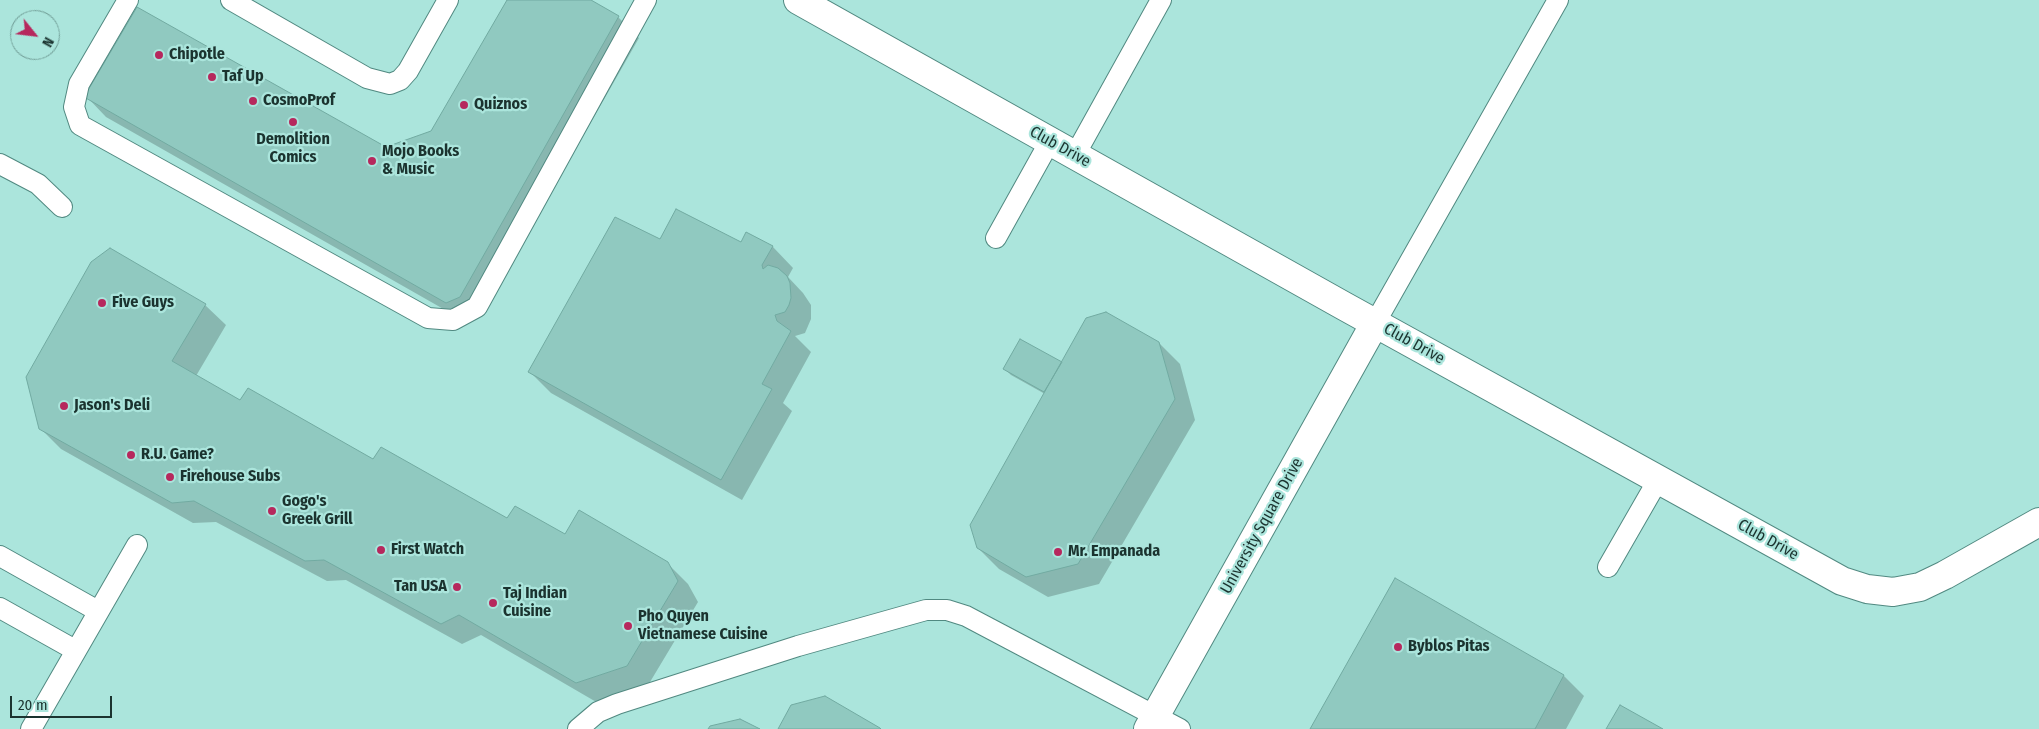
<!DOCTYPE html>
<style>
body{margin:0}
#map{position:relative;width:2039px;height:729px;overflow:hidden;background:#abe5dc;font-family:"Fira Sans Condensed",sans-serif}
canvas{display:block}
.north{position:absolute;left:10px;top:10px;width:50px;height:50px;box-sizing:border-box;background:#abe5dc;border:1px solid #719e97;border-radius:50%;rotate:119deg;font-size:14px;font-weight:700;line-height:20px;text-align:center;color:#1b332f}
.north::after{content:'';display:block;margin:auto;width:18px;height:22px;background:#b6285d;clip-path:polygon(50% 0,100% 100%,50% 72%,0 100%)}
.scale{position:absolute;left:10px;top:696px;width:102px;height:22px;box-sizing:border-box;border:2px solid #1b332f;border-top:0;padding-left:6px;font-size:15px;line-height:18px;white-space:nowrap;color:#1b332f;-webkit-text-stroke:4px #abe5dc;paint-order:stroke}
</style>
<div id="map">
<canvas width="2039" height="729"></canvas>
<div class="north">N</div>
<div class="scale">20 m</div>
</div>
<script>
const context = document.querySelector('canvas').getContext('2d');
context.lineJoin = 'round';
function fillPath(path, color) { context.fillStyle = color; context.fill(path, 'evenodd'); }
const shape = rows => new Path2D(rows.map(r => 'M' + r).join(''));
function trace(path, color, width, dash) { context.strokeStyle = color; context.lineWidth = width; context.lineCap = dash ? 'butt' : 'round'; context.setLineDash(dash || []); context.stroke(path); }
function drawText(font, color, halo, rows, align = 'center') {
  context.font = font + ' "Fira Sans Condensed",sans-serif'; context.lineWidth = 4.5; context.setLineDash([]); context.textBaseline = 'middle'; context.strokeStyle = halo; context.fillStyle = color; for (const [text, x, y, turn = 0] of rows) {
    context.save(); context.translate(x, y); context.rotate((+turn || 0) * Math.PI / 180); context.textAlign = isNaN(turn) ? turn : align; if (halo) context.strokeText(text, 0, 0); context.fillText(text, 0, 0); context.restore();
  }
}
fillPath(shape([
 [508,0,589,0,618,17,639,38,480,317,468,323,106,117,86,96,386,148,432,132],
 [747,234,773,247,793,268,788,277,803,293,811,305,811,319,805,333,795,336,811,352,783,403,792,411,742,500,551,393,530,372,660,241,742,243],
 [205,305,226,325,196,376,241,401,507,520,667,563,688,584,698,602,647,687,598,703,481,635,462,644,346,580,327,581,216,522,193,523,61,449,40,428],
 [1159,343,1180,364,1195,420,1099,584,1048,597,999,569,978,548,1045,394,1011,375,1005,369,1062,363],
 [1564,676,1584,696,1566,729,1312,729]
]), '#0003');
const building = shape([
 [507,0,591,0,619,16,460,297,446,303,84,97,137,7,386,147,431,131,507,0],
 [676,209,741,242,746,232,773,246,762,265,763,269,768,265,778,268,787,276,790,283,791,298,789,305,785,312,775,315,777,321,791,331,762,384,772,389,721,480,528,372,615,217,660,239,676,209],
 [110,248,206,304,172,361,240,400,248,388,373,459,381,447,507,518,515,506,565,534,579,510,668,562,678,581,627,666,576,683,459,615,441,624,324,560,305,561,194,501,172,503,39,429,26,377,91,262,110,248],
 [1106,312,1159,342,1175,399,1078,564,1026,577,977,548,970,525,1086,318,1106,312],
 [1020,339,1062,362,1044,392,1003,369,1020,339],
 [1395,578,1564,675,1535,729,1310,729,1395,578],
 [825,696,880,728,881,729,778,729,791,705,825,696],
 [1620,705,1663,729,1606,729,1620,705],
 [740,719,760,729,708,729,710,726,740,719]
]);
fillPath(building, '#90c9c0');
trace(building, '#71aaa1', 1);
const service = shape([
 [128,0,79,84,74,107,80,125,428,318,453,320,477,307,646,0],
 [231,0,367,78,390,84,400,80,408,71,448,0],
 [1075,155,1161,0],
 [0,164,38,184,62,207],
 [996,238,1050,141],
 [1375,323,1558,0],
 [0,556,98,611],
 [1608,567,1658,480],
 [0,608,75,650],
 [31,729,137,545],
 [578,729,598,712,617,704,798,646,901,617,926,610,947,610,966,616,1180,729]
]);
const minor = shape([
 [798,0,1344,306,1842,581,1867,589,1893,592,1920,587,1945,575,2039,522],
 [1148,729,1375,323]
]);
trace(service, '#518981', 22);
trace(minor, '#518981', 30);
trace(service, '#fff', 20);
trace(minor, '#fff', 28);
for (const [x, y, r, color] of [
 [159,55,5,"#b6285d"],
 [212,77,5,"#b6285d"],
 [253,101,5,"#b6285d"],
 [464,105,5,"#b6285d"],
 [293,122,5,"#b6285d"],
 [372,161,5,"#b6285d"],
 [102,303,5,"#b6285d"],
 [64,406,5,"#b6285d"],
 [131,455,5,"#b6285d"],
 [170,477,5,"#b6285d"],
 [272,511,5,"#b6285d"],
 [381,550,5,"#b6285d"],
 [1058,552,5,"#b6285d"],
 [457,587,5,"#b6285d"],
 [493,603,5,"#b6285d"],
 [628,626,5,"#b6285d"],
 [1398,647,5,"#b6285d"]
]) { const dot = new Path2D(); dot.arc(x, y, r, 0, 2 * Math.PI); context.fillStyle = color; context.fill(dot); trace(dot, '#abe5dc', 2); }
drawText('bold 16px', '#1b332f', '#abe5dc', [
 ["Chipotle",169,55],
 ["Taf Up",222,77],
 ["CosmoProf",263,101],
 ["Quiznos",474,105],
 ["Demolition",293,140,"center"],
 ["Comics",293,158,"center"],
 ["Mojo Books",382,152],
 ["& Music",382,170],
 ["Five Guys",112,303],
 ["Jason's Deli",74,406],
 ["R.U. Game?",141,455],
 ["Firehouse Subs",180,477],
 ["Gogo's",282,502],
 ["Greek Grill",282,520],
 ["First Watch",391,550],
 ["Mr. Empanada",1068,552],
 ["Tan USA",447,587,"right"],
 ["Taj Indian",503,594],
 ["Cuisine",503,612],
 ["Pho Quyen",638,617],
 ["Vietnamese Cuisine",638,635],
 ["Byblos Pitas",1408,647]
], 'left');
drawText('16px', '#1b332f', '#abe5dc', [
 ["Club Drive",1060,147,29],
 ["Club Drive",1414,344,29],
 ["University Square Drive",1262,526,-61],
 ["Club Drive",1768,540,29]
]);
</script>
